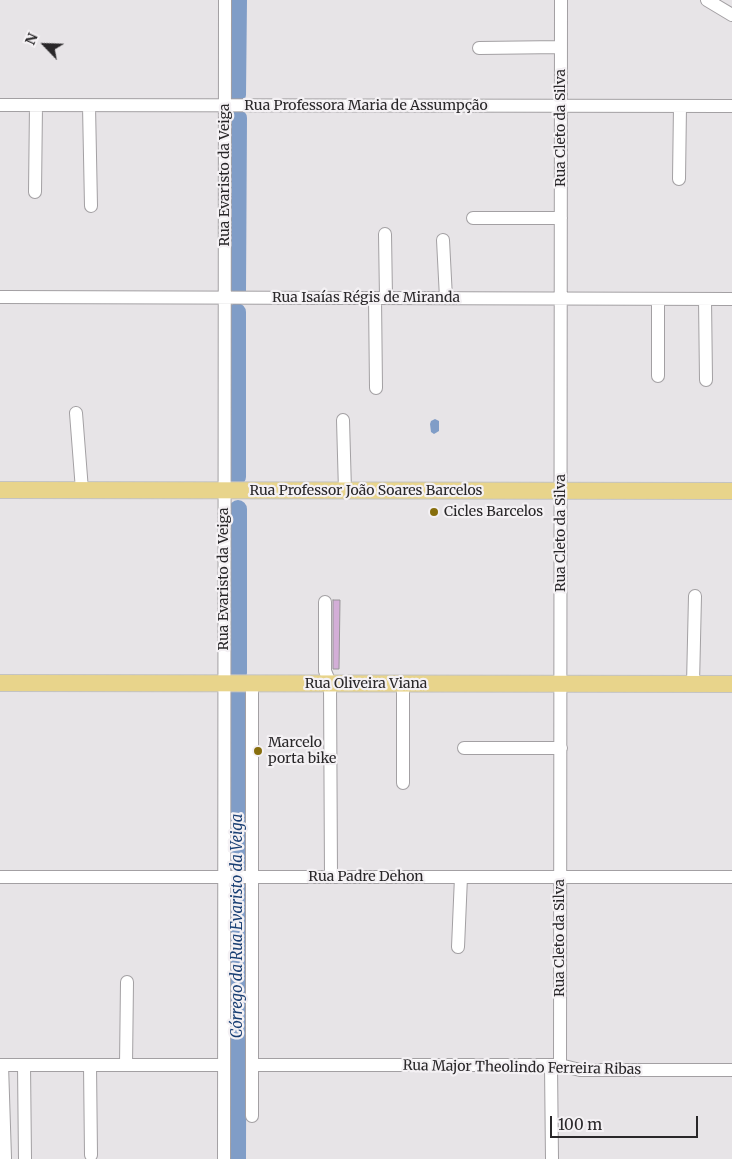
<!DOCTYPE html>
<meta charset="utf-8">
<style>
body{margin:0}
#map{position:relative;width:732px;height:1159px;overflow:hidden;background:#e7e4e7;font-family:Merriweather,serif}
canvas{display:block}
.north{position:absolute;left:20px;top:20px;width:50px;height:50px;-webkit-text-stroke:4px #f4f1f4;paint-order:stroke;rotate:294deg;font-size:14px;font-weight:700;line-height:20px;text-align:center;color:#292729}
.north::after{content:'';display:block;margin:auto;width:18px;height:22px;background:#292729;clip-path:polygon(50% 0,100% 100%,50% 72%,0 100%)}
.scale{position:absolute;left:550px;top:1116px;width:148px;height:22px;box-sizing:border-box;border:2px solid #292729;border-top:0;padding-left:6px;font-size:15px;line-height:18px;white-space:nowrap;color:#292729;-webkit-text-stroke:4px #f4f1f4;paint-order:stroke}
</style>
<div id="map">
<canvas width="732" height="1159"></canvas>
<div class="north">N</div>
<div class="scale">100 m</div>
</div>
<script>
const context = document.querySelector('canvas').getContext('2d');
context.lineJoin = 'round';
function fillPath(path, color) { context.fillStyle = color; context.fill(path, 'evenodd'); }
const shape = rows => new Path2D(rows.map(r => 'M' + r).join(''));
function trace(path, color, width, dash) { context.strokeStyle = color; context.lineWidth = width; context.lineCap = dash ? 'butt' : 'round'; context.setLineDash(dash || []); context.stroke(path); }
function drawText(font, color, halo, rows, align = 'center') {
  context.font = font + ' Merriweather,serif'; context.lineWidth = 4.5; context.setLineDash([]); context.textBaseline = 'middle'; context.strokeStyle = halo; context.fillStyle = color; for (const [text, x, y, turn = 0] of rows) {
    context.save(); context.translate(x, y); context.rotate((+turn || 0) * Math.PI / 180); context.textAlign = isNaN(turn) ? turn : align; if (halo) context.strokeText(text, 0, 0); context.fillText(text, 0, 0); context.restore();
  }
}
fillPath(shape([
 [435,419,439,421,439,431,434,434,431,432,430,424,431,421]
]), '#809dc7');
trace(shape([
 [237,95,238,0],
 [237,291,238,118],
 [237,312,237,477],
 [238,509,238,673],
 [237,1159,238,692]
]), '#809dc7', 18);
const building = shape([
 [333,600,340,600,339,669,333,669,333,600]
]);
fillPath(building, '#d3aed7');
trace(building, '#989598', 1);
const minor = shape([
 [707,0,732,15],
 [479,48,561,47],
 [0,105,732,106],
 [89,106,91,206],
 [679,179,680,106],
 [35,192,36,105],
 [473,218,561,218],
 [385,234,386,298],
 [443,240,446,298],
 [0,297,732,299],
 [375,298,376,388],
 [658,299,658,376],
 [705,299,706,380],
 [76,413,82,490],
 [343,420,345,491],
 [325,602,325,671,330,683,331,877],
 [252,683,252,1116],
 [693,684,695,596],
 [464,748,561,748],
 [403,783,403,684],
 [0,877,732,877],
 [458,947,461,877],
 [0,1065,224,1065],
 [2,1065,5,1158],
 [24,1065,25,1159],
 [90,1065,91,1155],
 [126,1065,127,982],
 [252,1065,560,1065,580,1070,732,1070],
 [551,1065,552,1159],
 [560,1065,561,0],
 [224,1159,225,0]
]);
const major = shape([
 [0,490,732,491],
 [0,683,732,684]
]);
trace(minor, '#a3a0a3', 14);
trace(major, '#c3c3c3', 18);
trace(minor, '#fff', 12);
trace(major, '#e8d48b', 16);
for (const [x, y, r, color] of [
 [434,512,5,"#876e0d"],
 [258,751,5,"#876e0d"]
]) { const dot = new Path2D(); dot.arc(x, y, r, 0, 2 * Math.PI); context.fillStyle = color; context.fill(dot); trace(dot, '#f4f1f4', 2); }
drawText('14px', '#292729', '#f4f1f4', [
 ["Rua Professora Maria de Assumpção",366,106],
 ["Rua Cleto da Silva",561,128,-90],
 ["Rua Evaristo da Veiga",225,175,-90],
 ["Rua Isaías Régis de Miranda",366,298],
 ["Rua Professor João Soares Barcelos",366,491],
 ["Rua Cleto da Silva",561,533,-90],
 ["Rua Evaristo da Veiga",224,579,-90],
 ["Rua Oliveira Viana",366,684],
 ["Rua Padre Dehon",366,877],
 ["Rua Cleto da Silva",560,938,-90],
 ["Rua Major Theolindo Ferreira Ribas",522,1068,1]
]);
drawText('14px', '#292729', '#f4f1f4', [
 ["Cicles Barcelos",444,512],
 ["Marcelo",268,743],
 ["porta bike",268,759]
], 'left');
drawText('italic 15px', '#183e72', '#f4f1f4', [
 ["Córrego da Rua Evaristo da Veiga",238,926,-90]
]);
</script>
